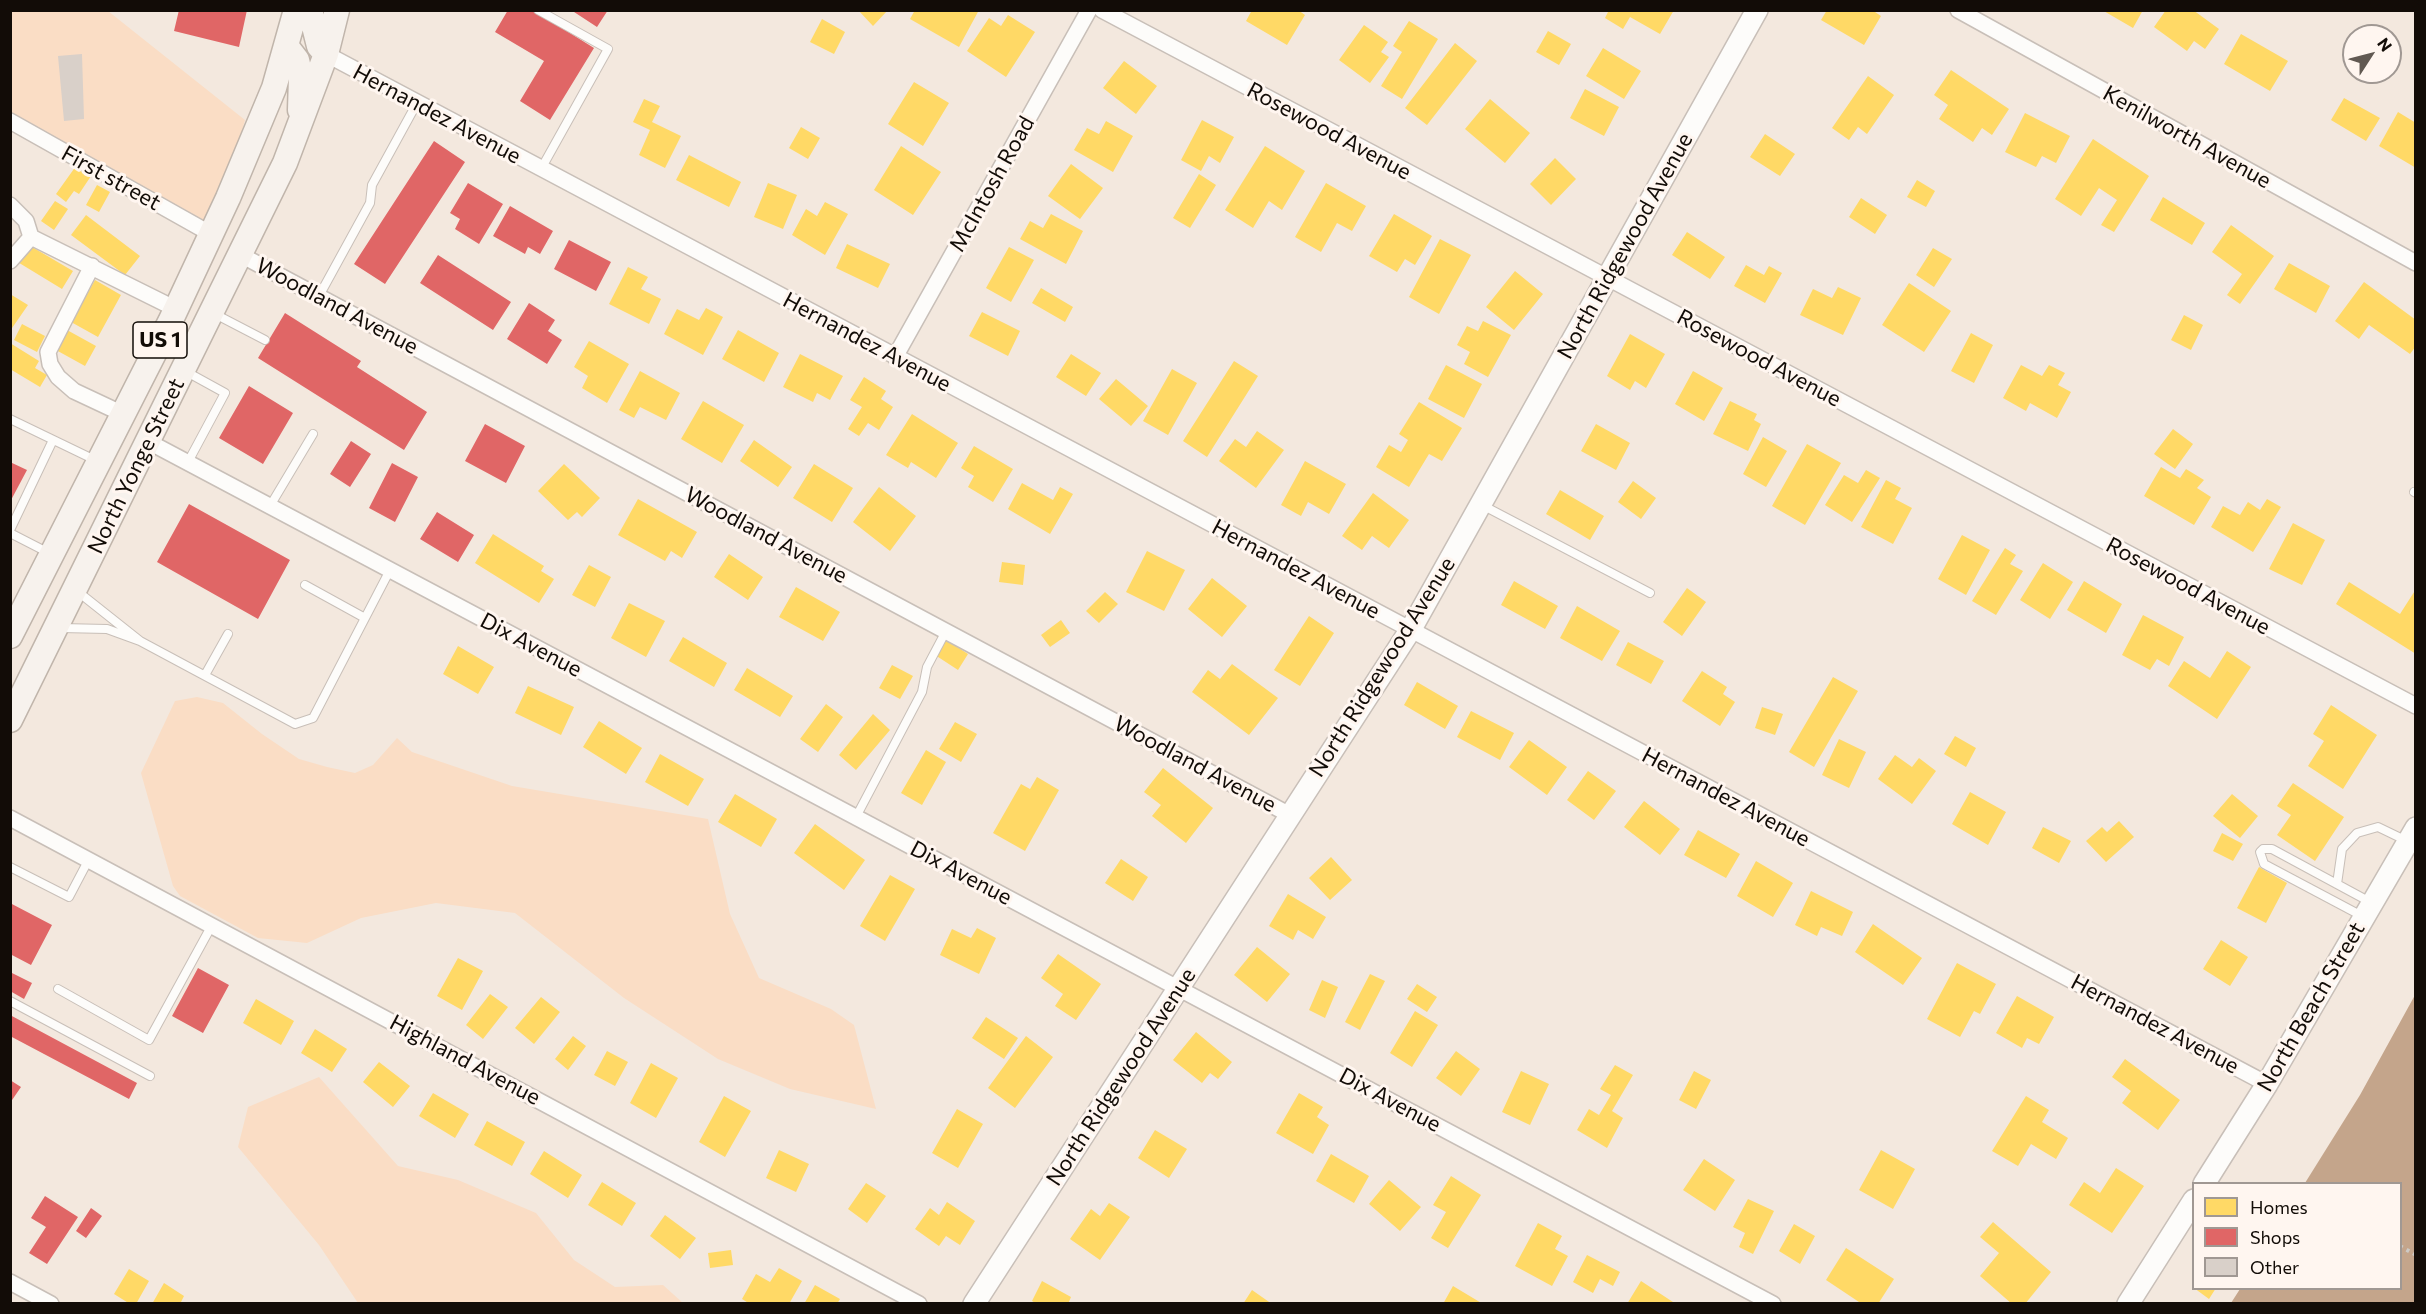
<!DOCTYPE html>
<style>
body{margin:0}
#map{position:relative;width:2426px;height:1314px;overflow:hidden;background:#f3e8de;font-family:Commissioner,sans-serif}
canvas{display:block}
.frame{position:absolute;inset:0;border:12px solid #120c07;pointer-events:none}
.legend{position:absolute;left:2192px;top:1182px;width:210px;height:108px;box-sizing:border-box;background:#fff6f0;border:2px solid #a09893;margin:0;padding:8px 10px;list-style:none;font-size:18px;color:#120c07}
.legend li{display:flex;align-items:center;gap:12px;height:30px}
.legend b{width:30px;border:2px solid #a09893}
.north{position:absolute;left:2342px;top:24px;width:60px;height:60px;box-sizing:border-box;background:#fff6f0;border:2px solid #a09893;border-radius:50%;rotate:54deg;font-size:16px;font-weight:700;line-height:24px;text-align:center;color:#120c07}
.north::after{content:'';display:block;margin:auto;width:21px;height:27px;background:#615952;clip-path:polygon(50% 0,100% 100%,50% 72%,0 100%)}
</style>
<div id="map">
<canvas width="2426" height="1314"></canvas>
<div class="frame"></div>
<ul class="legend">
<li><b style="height:16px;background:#ffd966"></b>Homes</li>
<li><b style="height:16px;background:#e06666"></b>Shops</li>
<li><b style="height:16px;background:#d9d0c9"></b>Other</li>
</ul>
<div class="north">N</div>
</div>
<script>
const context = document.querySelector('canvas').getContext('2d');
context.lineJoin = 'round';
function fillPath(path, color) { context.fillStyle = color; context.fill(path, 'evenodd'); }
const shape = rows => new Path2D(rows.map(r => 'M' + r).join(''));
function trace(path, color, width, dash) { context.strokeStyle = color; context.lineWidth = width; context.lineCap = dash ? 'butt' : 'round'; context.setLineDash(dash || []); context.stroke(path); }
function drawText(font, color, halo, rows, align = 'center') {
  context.font = font + ' Commissioner,sans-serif'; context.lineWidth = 6; context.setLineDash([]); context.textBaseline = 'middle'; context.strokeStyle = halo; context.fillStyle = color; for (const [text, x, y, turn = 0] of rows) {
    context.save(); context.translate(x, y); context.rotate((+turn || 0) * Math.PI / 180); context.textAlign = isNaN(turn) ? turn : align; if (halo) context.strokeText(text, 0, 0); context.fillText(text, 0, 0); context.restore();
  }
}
fillPath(shape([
 [11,10,108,11,245,120,235,157,203,229,11,121],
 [197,697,223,703,262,734,299,759,327,767,355,773,373,765,397,738,412,752,512,786,708,819,730,914,759,978,831,1009,854,1025,876,1109,790,1089,718,1059,624,998,515,913,436,903,361,918,307,943,258,938,180,896,173,886,141,773,175,701],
 [319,1077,398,1166,458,1180,536,1213,574,1260,615,1287,663,1285,683,1303,358,1303,319,1245,238,1147,248,1107]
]), '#faddc5');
fillPath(shape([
 [2415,995,2415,1303,2231,1303,2240,1289,2400,1288,2400,1184,2305,1183,2360,1095]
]), '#c4a58b');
fillPath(shape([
 [858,10,888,10,873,26],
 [915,10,979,10,959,47,910,19],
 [1252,10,1298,10,1305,15,1287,45,1246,21],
 [1609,10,1674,10,1660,34,1630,17,1623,29,1605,18],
 [1827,10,1872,10,1881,16,1864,45,1821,20],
 [2102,10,2143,10,2133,28],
 [2166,10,2193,10,2219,29,2205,49,2194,41,2187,51,2154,27],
 [1008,15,1035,32,1006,77,967,51,989,18,1001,26],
 [822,19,845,32,834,54,810,42],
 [1409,21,1438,39,1402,99,1381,86,1402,52,1393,46],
 [1364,25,1388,42,1381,52,1389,57,1370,83,1339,60],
 [1548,31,1571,44,1559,65,1536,52],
 [2241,34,2288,61,2270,91,2224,64],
 [1455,43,1477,61,1427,125,1405,108],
 [1603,48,1641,71,1624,99,1586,76],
 [1124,61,1157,86,1136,114,1103,88],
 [1951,70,2009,109,1992,135,1982,128,1973,142,1939,119,1948,105,1934,95],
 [1868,76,1894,95,1867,134,1858,127,1849,140,1832,128],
 [914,82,949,103,923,146,888,124],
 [1585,89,1619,107,1604,136,1570,118],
 [2344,98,2380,118,2366,141,2331,120],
 [644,99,660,106,652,122,681,136,665,168,639,155,650,130,633,122],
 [1490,99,1530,133,1505,163,1465,129],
 [2398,112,2416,123,2416,168,2379,146],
 [2025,113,2070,136,2056,163,2042,156,2036,167,2005,152],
 [1202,120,1234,137,1220,163,1209,156,1201,171,1181,160],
 [1106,121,1133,136,1113,172,1074,150,1087,128,1099,134],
 [801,127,820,138,808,159,789,148],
 [1765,134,1795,154,1780,176,1750,157],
 [2093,139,2149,176,2114,232,2101,225,2117,200,2099,188,2081,216,2055,199],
 [901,146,941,172,913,215,874,190],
 [1265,146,1305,171,1282,210,1269,201,1253,228,1225,210],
 [689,155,741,182,729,207,676,180],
 [1555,158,1576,179,1551,205,1530,184],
 [1071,164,1103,188,1080,219,1048,196],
 [76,166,91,176,79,194,74,191,66,202,56,194],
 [1199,174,1216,185,1190,228,1173,218],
 [1917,180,1935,191,1926,207,1907,197],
 [768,183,797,195,783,229,754,217],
 [1326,183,1366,206,1352,231,1337,223,1321,252,1295,237],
 [97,185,110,192,99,212,86,205],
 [2163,197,2205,223,2192,245,2150,220],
 [1861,198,1887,215,1875,234,1849,217],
 [55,201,68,209,54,230,41,221],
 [825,202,848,214,825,255,792,235,806,209,817,216],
 [1051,214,1083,231,1066,264,1020,239,1030,221,1043,228],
 [1394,214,1432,236,1415,265,1405,259,1397,272,1369,256],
 [86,215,140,256,125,275,71,235],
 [2231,225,2274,256,2240,304,2227,295,2242,274,2212,252],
 [1687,232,1725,257,1710,279,1672,255],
 [1440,239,1471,255,1439,314,1409,297],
 [27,244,73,271,62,289,16,261],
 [847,244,890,264,878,288,836,268],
 [1009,247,1034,260,1011,302,986,288],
 [1933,248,1952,259,1934,287,1916,275],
 [2289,263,2330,286,2316,313,2274,289],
 [1746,265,1764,275,1769,266,1782,273,1765,303,1734,286],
 [628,267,648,277,641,289,661,299,649,324,609,304],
 [1515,271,1543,294,1514,330,1486,307],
 [95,280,121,295,98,337,71,322],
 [2364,282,2416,320,2416,346,2410,354,2369,325,2359,339,2335,321],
 [1909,283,1951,311,1924,352,1882,325],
 [1838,287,1861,298,1843,335,1800,315,1813,289,1832,298],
 [1041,288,1073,307,1065,322,1032,303],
 [10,294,28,305,10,331],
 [706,308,723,317,703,355,664,334,677,309,699,320],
 [982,312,1020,331,1008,356,969,336],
 [2184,315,2203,325,2191,350,2171,340],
 [1483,321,1511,335,1488,377,1464,364,1470,352,1457,345,1467,326,1478,331],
 [22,324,45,336,37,352,14,340],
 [67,330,96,346,85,366,56,350],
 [738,330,779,353,764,382,722,359],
 [1971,333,1993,345,1974,383,1951,371],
 [1630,334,1665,354,1646,388,1635,381,1630,390,1607,376],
 [589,341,629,364,607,403,582,388,588,376,574,367],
 [10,343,39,361,35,368,47,375,40,387,10,369],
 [800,354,843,376,830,400,817,393,813,402,783,387],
 [1071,354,1101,373,1086,396,1056,377],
 [1234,361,1258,376,1207,457,1183,441],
 [1446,365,1482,384,1464,418,1428,399],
 [2021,365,2042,376,2049,365,2065,373,2058,385,2071,392,2057,418,2030,403,2026,411,2003,398],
 [1172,369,1197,383,1168,435,1143,421],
 [640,371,680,393,666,420,640,407,634,418,619,410],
 [1693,371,1723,388,1704,421,1675,404],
 [864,377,886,391,881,399,893,407,879,430,868,423,859,436,848,429,862,407,850,400],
 [1116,379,1148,406,1131,426,1099,399],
 [703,401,744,425,722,463,681,439],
 [1730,401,1757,414,1754,420,1761,424,1748,451,1713,434],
 [1419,402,1462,428,1442,461,1429,454,1409,487,1376,467,1389,445,1401,452,1408,440,1399,434],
 [912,414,958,443,936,478,911,462,908,468,886,455],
 [1596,424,1630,443,1616,470,1581,451],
 [2173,429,2193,444,2175,469,2154,454],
 [1257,431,1284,450,1256,488,1219,461,1235,439,1246,447],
 [1763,437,1787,451,1766,487,1743,474],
 [754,440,792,467,778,487,740,461],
 [1807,444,1841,463,1805,525,1772,506],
 [974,446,1013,469,993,502,968,487,974,476,961,468],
 [1305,461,1346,484,1329,514,1308,502,1301,516,1281,505],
 [564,464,600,498,582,517,577,512,568,520,538,491],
 [814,464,853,488,832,522,793,498],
 [2161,467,2180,478,2186,469,2204,480,2197,488,2211,497,2194,525,2144,496],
 [1866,470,1880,478,1852,522,1825,505,1844,475,1858,483],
 [1886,480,1901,488,1895,499,1912,508,1893,544,1861,527],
 [1633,481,1656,498,1641,519,1618,502],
 [1022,483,1053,500,1060,487,1073,494,1050,534,1008,509],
 [879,487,916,516,890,551,853,522],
 [1560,490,1604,516,1590,540,1546,514],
 [1373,493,1409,520,1389,548,1372,536,1362,550,1342,536],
 [638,499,697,532,682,558,671,551,665,561,618,535],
 [2267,499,2281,507,2253,552,2211,527,2223,506,2240,515,2248,502,2260,510],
 [2293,523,2325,540,2302,585,2269,569],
 [493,534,544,566,541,571,554,579,539,603,475,563],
 [1962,535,1990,550,1966,595,1938,579],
 [2005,548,2016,555,2010,564,2023,571,1996,615,1972,601],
 [1147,551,1185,570,1164,611,1126,592],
 [729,554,763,577,748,600,714,577],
 [1002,562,1025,565,1023,585,999,582],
 [2043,563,2073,582,2050,619,2020,600],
 [589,565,611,577,595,607,572,595],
 [1212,578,1247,606,1222,637,1188,609],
 [1514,581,1558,606,1545,629,1501,605],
 [2084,581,2122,604,2106,633,2067,610],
 [2349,582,2400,614,2416,589,2416,654,2336,604],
 [796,587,840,612,823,641,779,617],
 [1687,588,1706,602,1682,636,1663,622],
 [1105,592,1118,604,1099,623,1086,611],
 [629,603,665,621,646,657,611,638],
 [1577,606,1620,631,1602,661,1560,638],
 [2143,615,2184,637,2169,666,2157,659,2150,670,2122,655],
 [1309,616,1334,633,1300,686,1274,670],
 [1061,620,1070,633,1050,647,1041,635],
 [683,637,727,663,714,687,669,661],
 [942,637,968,654,958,670,932,653],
 [1628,642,1664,661,1651,684,1616,665],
 [458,646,494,667,478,694,443,674],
 [2227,651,2251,667,2217,719,2168,686,2184,661,2210,678],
 [1232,664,1278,698,1249,735,1192,692,1208,670,1220,679],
 [892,665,913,676,900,699,879,688],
 [747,668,793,696,780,717,734,690],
 [1702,671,1727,687,1723,694,1735,702,1720,726,1682,701],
 [1833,677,1858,691,1814,767,1789,752],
 [1417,682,1458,706,1445,729,1404,705],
 [528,686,574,707,561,735,515,713],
 [826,704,843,717,818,752,800,739],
 [2331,705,2377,735,2343,789,2308,766,2324,741,2313,734],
 [1762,707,1783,714,1775,735,1755,728],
 [1471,711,1514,733,1500,760,1457,737],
 [873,714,890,730,856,770,839,755],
 [599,721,642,748,626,774,583,747],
 [955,722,977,734,961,762,939,749],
 [1955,736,1976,748,1966,767,1944,754],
 [1839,739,1866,752,1849,788,1822,775],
 [1529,740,1567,767,1547,795,1509,767],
 [926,750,946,762,922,805,901,793],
 [660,754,704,779,688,806,645,782],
 [1895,755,1912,767,1919,758,1936,771,1912,804,1878,779],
 [1163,768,1213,808,1186,843,1152,816,1161,805,1144,792],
 [1588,771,1616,791,1594,820,1567,800],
 [1037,777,1059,790,1025,851,993,833,1021,784,1030,789],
 [2293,783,2344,817,2315,861,2277,835,2291,815,2277,806],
 [1970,792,2006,812,1988,845,1952,824],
 [735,794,777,819,761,847,718,822],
 [2232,794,2258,816,2240,838,2213,816],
 [1644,801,1680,829,1660,855,1624,827],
 [2119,821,2134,837,2106,862,2086,841,2102,827,2107,832],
 [815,824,865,860,844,890,794,853],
 [2043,827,2071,841,2059,863,2032,848],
 [1698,830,1740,854,1726,878,1684,855],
 [2222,833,2243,844,2233,861,2213,851],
 [1331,857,1352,880,1330,900,1309,878],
 [1121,859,1148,877,1133,901,1105,883],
 [1756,861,1793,883,1773,917,1737,896],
 [2259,867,2287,883,2266,923,2237,908],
 [890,875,915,889,885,941,860,926],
 [1811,891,1853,912,1842,936,1821,927,1817,936,1795,925],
 [1288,894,1326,917,1313,939,1298,930,1293,940,1269,926],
 [1873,924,1922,958,1903,985,1855,952],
 [977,928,996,938,979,974,940,955,952,929,971,938],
 [2221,940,2248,957,2230,986,2203,969],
 [1257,947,1290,974,1267,1002,1234,975],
 [1058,954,1101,984,1076,1020,1055,1006,1063,994,1041,978],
 [458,958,483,971,462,1010,437,996],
 [1957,963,1996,984,1980,1014,1974,1011,1960,1037,1927,1019],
 [1370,974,1385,981,1360,1030,1345,1022],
 [1322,980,1338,987,1325,1018,1309,1010],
 [1417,984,1437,997,1427,1012,1407,999],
 [490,994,508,1007,483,1039,466,1025],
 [2017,996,2054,1017,2039,1044,2027,1038,2022,1048,1996,1033],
 [541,997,560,1012,534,1044,515,1028],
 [256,999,294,1021,281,1045,243,1023],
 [1415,1011,1438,1025,1412,1067,1390,1053],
 [986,1017,1018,1038,1004,1059,972,1038],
 [315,1029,347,1049,332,1072,301,1053],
 [1196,1032,1232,1062,1218,1079,1210,1073,1202,1083,1173,1060],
 [573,1036,586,1046,568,1070,555,1059],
 [1026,1036,1053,1057,1015,1108,988,1088],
 [607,1051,628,1062,615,1086,594,1075],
 [1456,1051,1480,1069,1461,1096,1436,1078],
 [2125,1059,2180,1100,2158,1130,2122,1103,2131,1091,2112,1077],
 [379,1062,410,1086,393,1107,363,1082],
 [651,1063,678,1078,656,1118,630,1103],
 [1615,1065,1633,1075,1612,1111,1623,1118,1607,1148,1577,1130,1589,1109,1599,1115,1611,1095,1600,1089],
 [1521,1071,1549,1084,1530,1125,1502,1112],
 [1694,1071,1711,1080,1696,1109,1679,1100],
 [433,1093,469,1114,455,1138,419,1116],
 [1299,1093,1323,1107,1317,1117,1329,1125,1313,1154,1276,1133],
 [724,1096,751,1111,725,1157,699,1142],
 [2026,1096,2049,1110,2042,1122,2068,1138,2056,1159,2031,1144,2018,1166,1992,1151],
 [957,1109,983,1124,958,1168,932,1153],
 [487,1121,525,1142,512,1166,474,1145],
 [1155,1130,1187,1149,1169,1178,1138,1158],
 [779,1150,809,1164,796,1192,766,1178],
 [1881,1150,1915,1169,1893,1209,1859,1190],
 [544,1151,582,1175,568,1198,530,1174],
 [1331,1154,1369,1176,1354,1203,1316,1181],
 [1704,1159,1735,1180,1715,1211,1683,1190],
 [2116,1168,2144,1186,2112,1233,2069,1205,2084,1182,2100,1193],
 [1451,1176,1481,1195,1448,1248,1431,1238,1446,1212,1433,1205],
 [1389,1180,1421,1207,1400,1231,1369,1204],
 [602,1182,636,1203,622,1226,588,1205],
 [866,1183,886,1196,867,1223,848,1209],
 [1748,1199,1774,1211,1753,1254,1739,1247,1745,1233,1733,1227],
 [947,1202,975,1221,960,1245,946,1236,939,1246,915,1229,930,1208,939,1215],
 [1109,1203,1130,1217,1100,1260,1070,1239,1091,1209,1100,1216],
 [665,1215,696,1238,680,1259,650,1236],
 [1993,1222,2051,1272,2025,1304,2012,1304,1980,1276,1999,1253,1980,1237],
 [1538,1223,1562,1236,1555,1249,1568,1256,1552,1286,1515,1266],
 [1794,1224,1815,1236,1800,1264,1779,1251],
 [1846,1248,1894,1279,1878,1304,1862,1304,1826,1280],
 [731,1250,733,1265,710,1268,708,1253],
 [1587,1255,1620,1272,1613,1286,1600,1279,1593,1293,1573,1282],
 [779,1268,802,1281,789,1304,750,1304,742,1299,756,1274,770,1282],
 [129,1269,149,1281,136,1304,130,1304,114,1294],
 [1042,1281,1071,1297,1068,1304,1037,1304,1032,1301],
 [1641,1281,1676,1304,1627,1304],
 [164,1283,184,1296,180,1304,152,1304],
 [815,1285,840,1299,837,1304,804,1304],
 [1453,1286,1483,1304,1443,1304],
 [2194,1288,2216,1288,2209,1299],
 [1252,1290,1272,1304,1243,1304]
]), '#ffd966');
fillPath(shape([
 [179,10,247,10,239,47,174,31],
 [508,10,533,10,594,48,550,120,520,101,544,61,495,32],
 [571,10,608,10,597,27],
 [434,141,465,162,385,284,354,264],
 [468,183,503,204,479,244,455,229,460,219,450,213],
 [510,206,553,231,540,254,528,247,525,254,493,236],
 [569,240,611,262,596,291,554,269],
 [438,255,511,302,493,330,420,283],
 [529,303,555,320,548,331,562,340,547,364,507,339],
 [285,313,361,361,357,367,427,412,404,450,258,358],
 [249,386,293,413,263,464,219,438],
 [485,424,525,446,506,483,465,461],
 [351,441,371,454,350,487,330,474],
 [10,462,27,470,10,502],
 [392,463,418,477,395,522,369,508],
 [189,504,290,560,258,619,157,562],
 [437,512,474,535,458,562,420,539],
 [10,903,52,925,31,965,10,954],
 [198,968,229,985,203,1033,172,1016],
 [10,972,32,983,24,999,10,991],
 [10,1015,137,1083,129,1099,10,1036],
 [10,1080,21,1087,10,1103],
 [45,1196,78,1217,47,1264,29,1253,46,1227,31,1218],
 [91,1208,102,1216,86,1238,76,1231]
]), '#e06666');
fillPath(shape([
 [82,54,84,119,64,121,58,56]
]), '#d9d0c9');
const lane = shape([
 [538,10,608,49,541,169],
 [319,296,370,203,372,185,417,103],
 [213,313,265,340],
 [185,371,225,393,188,462],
 [10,419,95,460],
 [2414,492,2416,493],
 [1482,505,1650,593],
 [270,506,313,434],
 [10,530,53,440],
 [10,533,49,553],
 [305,585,365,618],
 [61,628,107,629,140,641,77,591],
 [140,641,295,724,313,718,390,570],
 [205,675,228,634],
 [856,817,922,692,927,667,946,631],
 [10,867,69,897,89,859],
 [2337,884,2342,849,2357,833,2378,827,2407,841],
 [2362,916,2264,864,2260,852,2263,849,2272,849,2372,903],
 [58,989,149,1040,212,925],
 [10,1001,150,1076]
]);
const street = shape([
 [1102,10,2416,706],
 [1958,10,2416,263],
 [326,54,2267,1084],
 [10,121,211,234],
 [10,205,26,221,31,237],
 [31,237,176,309],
 [241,255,1290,815],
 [10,261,31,237],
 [92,266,48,352,50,364,58,377,74,391,123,414],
 [895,357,1089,10],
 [149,442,1773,1304],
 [10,818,919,1304],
 [10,1282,51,1304]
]);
const secondary = shape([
 [2204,1184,2267,1084,2416,828],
 [974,1304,1411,629,1757,10],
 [2128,1304,2194,1200]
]);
const primary = shape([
 [310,10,319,46,326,54],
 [287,47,297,60,301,77,300,110],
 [10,636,170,322,228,198,274,88,296,10],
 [10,720,285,163,326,54,337,10]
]);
trace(lane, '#c8bfb8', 10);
trace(street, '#c8bfb8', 18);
trace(secondary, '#c8bfb8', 24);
trace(primary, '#c0b5ab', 27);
trace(shape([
 [2400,1246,2416,1255]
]), '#cdcac6', 4, [3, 4.5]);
trace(lane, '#fdfcfa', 8);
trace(street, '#fdfcfa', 15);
trace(secondary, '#fdfcfa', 21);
trace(primary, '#f7f2ed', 24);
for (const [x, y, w] of [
 [160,340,54]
]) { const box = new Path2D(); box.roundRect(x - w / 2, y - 18, w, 36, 4.5); context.fillStyle = '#fff6f0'; context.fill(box); trace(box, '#120c07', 1.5); }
drawText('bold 21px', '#120c07', null, [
 ["US 1",160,340]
]);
drawText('22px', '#120c07', '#fff6f0', [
 ["Hernandez Avenue",437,114,28],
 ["Rosewood Avenue",1329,131,28],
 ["Kenilworth Avenue",2187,137,29],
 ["First street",111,178,29],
 ["McIntosh Road",992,184,-61],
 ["North Ridgewood Avenue",1625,246,-61],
 ["Woodland Avenue",337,306,28],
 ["Hernandez Avenue",867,342,28],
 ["Rosewood Avenue",1759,358,28],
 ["North Yonge Street",136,466,-64],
 ["Woodland Avenue",766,535,28],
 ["Hernandez Avenue",1296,569,28],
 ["Rosewood Avenue",2188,586,28],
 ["Dix Avenue",531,645,28],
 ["North Ridgewood Avenue",1382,667,-58],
 ["Woodland Avenue",1195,764,28],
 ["Hernandez Avenue",1726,797,28],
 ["Dix Avenue",961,873,28],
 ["North Beach Street",2311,1007,-60],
 ["Hernandez Avenue",2155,1024,28],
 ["Highland Avenue",465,1060,28],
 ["North Ridgewood Avenue",1121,1077,-57],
 ["Dix Avenue",1390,1100,28]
]);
</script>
